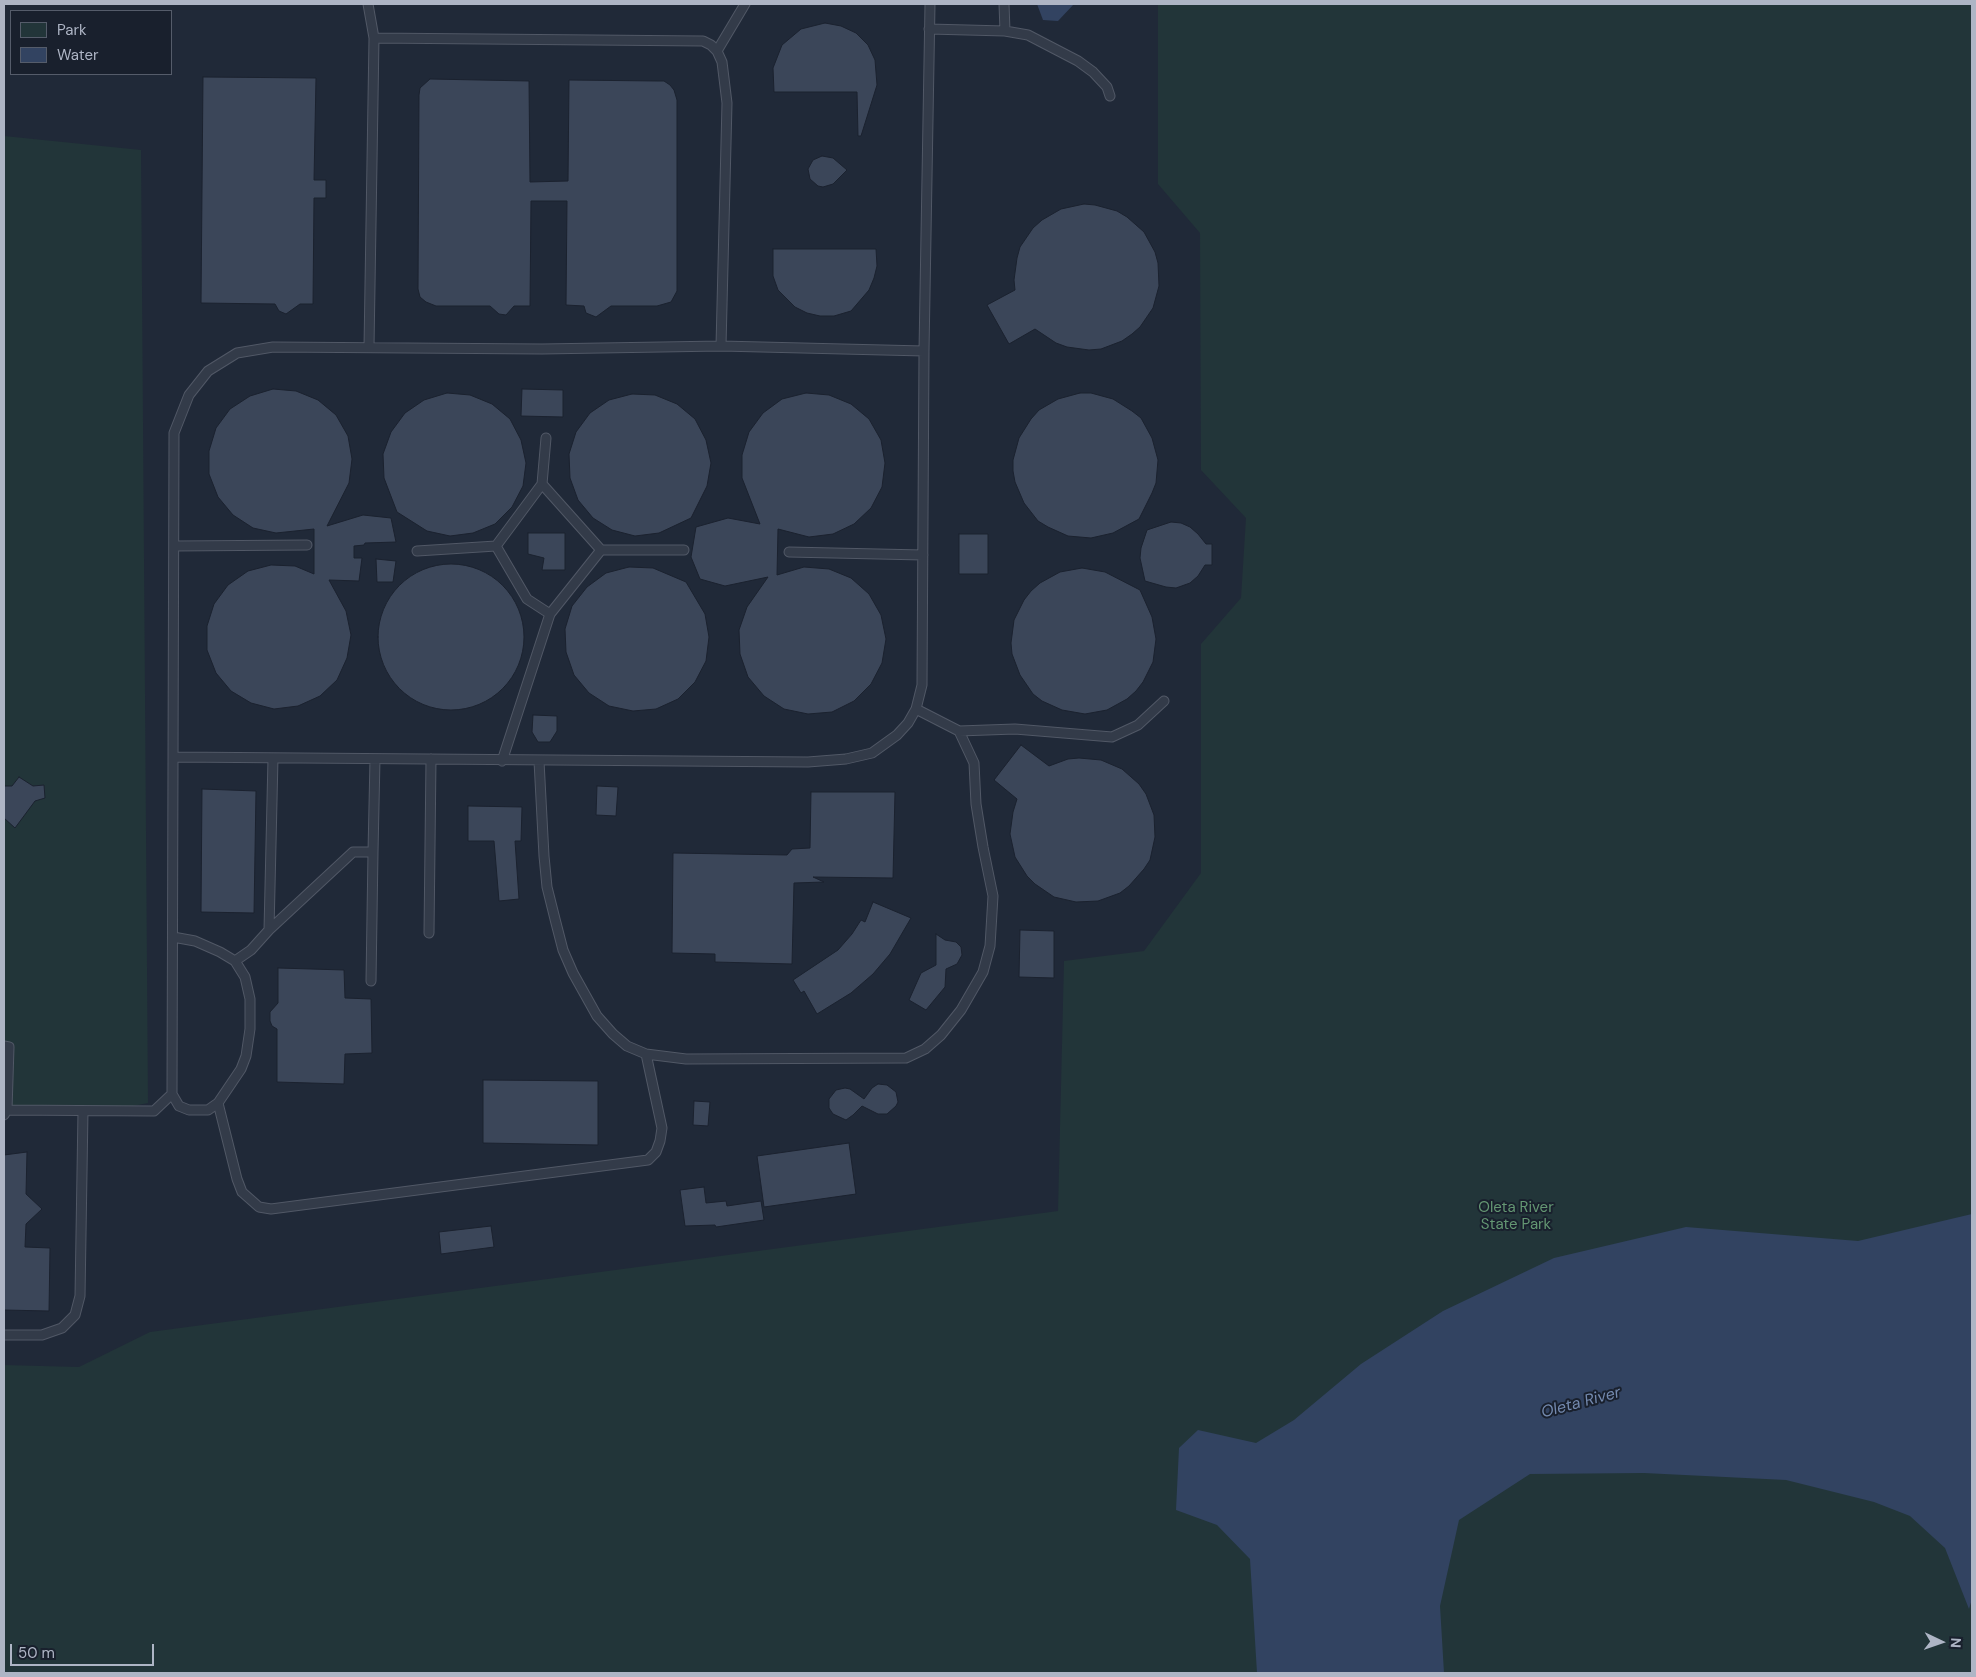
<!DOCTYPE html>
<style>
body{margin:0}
#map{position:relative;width:1976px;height:1677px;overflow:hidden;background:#202938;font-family:"DM Sans",sans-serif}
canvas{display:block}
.frame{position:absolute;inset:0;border:5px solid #aeb5c5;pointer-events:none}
.legend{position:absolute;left:10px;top:10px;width:162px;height:65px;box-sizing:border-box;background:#19202d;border:1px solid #555c6a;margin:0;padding:6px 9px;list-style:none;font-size:15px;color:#aeb5c5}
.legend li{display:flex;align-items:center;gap:10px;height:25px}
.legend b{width:25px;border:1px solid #555c6a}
.north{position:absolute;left:1916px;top:1617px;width:50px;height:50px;-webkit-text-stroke:4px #19202d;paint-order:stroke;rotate:93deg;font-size:14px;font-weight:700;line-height:20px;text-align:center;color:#aeb5c5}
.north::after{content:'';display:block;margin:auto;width:18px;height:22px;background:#aeb5c5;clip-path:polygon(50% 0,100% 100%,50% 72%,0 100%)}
.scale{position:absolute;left:10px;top:1644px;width:144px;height:22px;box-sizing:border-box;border:2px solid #aeb5c5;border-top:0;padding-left:6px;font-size:15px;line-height:18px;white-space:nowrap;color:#aeb5c5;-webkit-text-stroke:4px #19202d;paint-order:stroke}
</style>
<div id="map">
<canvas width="1976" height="1677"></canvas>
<div class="frame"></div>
<ul class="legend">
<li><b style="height:14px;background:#223539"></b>Park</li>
<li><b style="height:14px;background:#324361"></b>Water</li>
</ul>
<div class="north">N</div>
<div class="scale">50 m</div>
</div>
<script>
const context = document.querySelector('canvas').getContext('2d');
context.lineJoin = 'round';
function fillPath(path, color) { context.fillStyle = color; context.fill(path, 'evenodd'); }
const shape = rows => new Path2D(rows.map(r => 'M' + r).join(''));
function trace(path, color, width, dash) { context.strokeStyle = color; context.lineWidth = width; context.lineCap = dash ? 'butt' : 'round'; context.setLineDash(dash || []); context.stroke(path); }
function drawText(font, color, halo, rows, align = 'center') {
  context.font = font + ' "DM Sans",sans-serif'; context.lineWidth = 4; context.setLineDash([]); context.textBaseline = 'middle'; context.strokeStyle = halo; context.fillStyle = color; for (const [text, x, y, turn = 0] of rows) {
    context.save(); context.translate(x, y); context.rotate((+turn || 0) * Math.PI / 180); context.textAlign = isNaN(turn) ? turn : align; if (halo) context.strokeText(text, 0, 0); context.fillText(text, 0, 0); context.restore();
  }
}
fillPath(shape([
 [1158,4,1972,4,1972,1673,4,1673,4,1365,79,1367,150,1332,1058,1211,1064,961,1144,951,1201,873,1201,644,1241,598,1246,518,1201,470,1200,233,1158,184],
 [4,136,141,150,148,1103,103,1112,4,1111]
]), '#223539');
fillPath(shape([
 [1037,4,1074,4,1058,21,1043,20],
 [1972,1214,1972,1599,1969,1609,1945,1548,1910,1516,1874,1502,1786,1480,1644,1473,1530,1474,1459,1520,1440,1606,1444,1673,1257,1673,1250,1559,1217,1525,1176,1510,1179,1448,1198,1430,1256,1443,1294,1420,1361,1364,1443,1311,1554,1258,1686,1227,1858,1241]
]), '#324361');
const building = shape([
 [825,23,841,26,856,33,868,45,875,60,877,85,861,136,858,136,857,92,774,92,773,68,782,45,801,29,825,23],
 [203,77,316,78,314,180,326,180,326,198,314,198,313,304,300,304,286,314,279,311,275,304,201,303,203,77],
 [430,79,529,81,530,182,568,181,569,80,657,81,664,81,670,85,674,90,677,100,677,291,671,302,657,306,611,306,596,317,586,313,584,306,566,305,567,201,531,201,530,306,514,306,506,315,499,314,490,306,436,306,426,302,420,297,418,289,419,95,420,88,430,79],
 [822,156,833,158,847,170,833,184,823,187,818,186,810,179,808,169,813,160,822,156],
 [1084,204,1095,205,1117,211,1127,217,1144,232,1155,252,1158,263,1159,286,1153,308,1140,327,1132,334,1122,341,1101,349,1089,350,1067,347,1056,343,1035,329,1009,344,987,305,1015,290,1014,280,1017,258,1020,247,1033,228,1042,220,1061,209,1084,204],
 [773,249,876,249,877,266,874,278,869,290,851,311,834,316,820,316,807,313,795,307,778,290,773,276,773,249],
 [273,389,296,391,318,400,336,415,348,436,352,459,349,483,327,526,363,515,391,518,396,542,365,543,364,545,354,546,354,558,362,558,359,581,329,580,346,611,351,635,347,658,337,680,320,696,298,706,274,709,251,703,231,691,216,673,207,650,207,626,214,604,228,585,248,571,271,565,295,566,314,574,314,529,276,533,253,528,233,515,218,497,209,474,209,451,216,428,230,409,250,396,273,389],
 [522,389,563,390,563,417,521,416,522,389],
 [447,393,470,395,492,404,510,419,521,440,526,463,523,486,512,507,495,524,473,533,450,536,427,531,397,512,384,478,383,454,391,432,405,413,424,400,447,393],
 [806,393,829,395,851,404,869,419,881,440,885,463,882,487,871,508,854,524,833,534,809,537,778,529,777,575,804,567,829,569,851,578,869,594,881,615,886,639,882,663,871,684,854,701,832,712,808,714,784,709,764,696,748,677,740,654,739,630,747,607,768,577,725,586,700,579,691,557,696,527,728,518,760,524,742,478,742,455,749,432,763,413,782,399,806,393],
 [1080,393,1091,393,1113,399,1132,411,1141,418,1152,438,1158,460,1156,483,1152,493,1139,519,1113,533,1091,538,1068,536,1048,527,1038,521,1024,503,1015,482,1013,471,1013,460,1019,438,1031,419,1039,410,1058,399,1080,393],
 [632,394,655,395,677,404,695,419,706,440,711,463,707,486,691,518,659,533,635,536,612,530,593,518,578,500,570,478,569,454,576,432,590,413,609,400,632,394],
 [1171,522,1181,523,1190,527,1198,534,1206,544,1212,544,1212,565,1205,565,1198,576,1190,583,1176,588,1166,587,1145,581,1140,558,1141,548,1147,530,1171,522],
 [528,533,565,533,565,570,542,570,544,558,528,554,528,533],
 [959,534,988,534,988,574,959,574,959,534],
 [376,559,396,561,393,582,377,582,376,559],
 '378 637a73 73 0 1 1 146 0a73 73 0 1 1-146 0Z',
 [629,567,653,568,686,582,705,614,709,637,706,661,695,682,678,699,656,709,633,711,609,706,589,693,574,675,566,652,565,629,572,606,587,587,606,573,629,567],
 [1082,568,1105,572,1140,590,1152,617,1156,639,1153,662,1143,682,1136,691,1127,699,1107,710,1085,714,1062,710,1042,701,1033,694,1020,675,1012,654,1011,643,1014,620,1024,600,1031,591,1040,583,1060,572,1082,568],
 [533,715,557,716,557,731,550,742,538,742,532,732,533,715],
 [1021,745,1049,766,1068,759,1079,758,1101,760,1122,769,1139,784,1146,794,1154,815,1155,837,1150,860,1144,869,1129,886,1120,893,1098,901,1076,902,1054,897,1035,884,1027,876,1015,857,1010,834,1013,812,1017,799,994,780,1021,745],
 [19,777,33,786,44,785,45,798,35,801,15,828,4,818,4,786,12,786,19,777],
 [597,786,618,787,616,816,596,815,597,786],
 [202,789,256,791,254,913,201,912,202,789],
 [811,792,895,792,893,878,813,877,824,882,794,883,792,964,715,962,715,954,672,953,673,853,787,855,792,849,810,848,811,792],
 [468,806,522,807,521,841,515,841,519,899,499,901,494,841,468,841,468,806],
 [873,902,911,918,890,954,873,974,851,993,817,1014,804,991,801,993,793,980,838,950,852,934,861,920,865,922,873,902],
 [1020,930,1054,931,1054,978,1019,977,1020,930],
 [936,934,945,940,956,942,961,947,962,955,957,964,946,969,945,987,926,1010,909,1000,921,973,936,965,936,934],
 [278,968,344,970,345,998,371,999,372,1053,345,1054,344,1084,277,1082,277,1029,272,1026,270,1021,270,1012,278,1003,278,968],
 [483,1080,598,1081,598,1145,483,1143,483,1080],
 [878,1084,887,1085,896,1092,898,1102,896,1106,887,1114,878,1114,862,1106,853,1115,846,1120,833,1114,829,1108,829,1099,836,1090,845,1088,850,1089,864,1099,872,1088,878,1084],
 [694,1101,710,1102,708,1126,693,1125,694,1101],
 [849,1143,856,1194,764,1207,757,1156,849,1143],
 [27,1152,26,1194,42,1209,26,1224,25,1247,50,1248,49,1311,4,1310,4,1155,27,1152],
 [704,1187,706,1203,726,1201,727,1206,761,1201,764,1220,716,1227,715,1225,685,1226,680,1190,704,1187],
 [491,1226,494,1247,441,1254,439,1232,491,1226]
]);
fillPath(building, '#3b4659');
trace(building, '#1b222f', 1);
const service = shape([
 [368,4,374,38,369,347],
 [929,29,1005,31,1004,4],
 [1005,31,1028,35,1078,61,1093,72,1107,87,1110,96],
 [374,38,703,41,711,45,717,51,722,62,727,103,721,346],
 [717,51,745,4],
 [542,484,601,550],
 [174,546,307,545],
 [496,546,527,599,550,614],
 [417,551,496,546,542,484,546,438],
 [789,552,923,555],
 [959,731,1015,729,1112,737,1138,725,1164,701],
 [174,757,808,762,846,759,872,753,897,735,908,723,916,709,922,685,924,351,930,4],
 [273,758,269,930,353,852,373,852,375,759],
 [502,761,550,614,601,550,684,550],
 [429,933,431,759],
 [173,937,195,941,220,952,235,961,251,950,269,930],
 [235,961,245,977,250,999,250,1029,246,1056,241,1069,218,1103,208,1110,189,1110,179,1106,172,1094,174,433,189,395,208,371,237,353,273,347,542,349,721,346,924,351],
 [371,981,373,852],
 [4,1046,9,1047,7,1110,4,1115],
 [646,1054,686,1059,906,1058,925,1049,941,1035,961,1010,983,972,990,946,993,896,983,847,976,804,974,763,959,731,916,709],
 [218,1103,237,1179,242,1192,259,1207,271,1209,648,1160,656,1152,660,1141,662,1128,646,1054,627,1046,613,1034,597,1016,573,973,563,950,556,923,547,887,544,856,539,761],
 [4,1110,154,1111,172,1094],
 [4,1335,42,1335,62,1328,75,1315,80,1296,83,1111]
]);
trace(service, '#515866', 11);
trace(service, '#333b49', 9);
drawText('15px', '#649773', '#19202d', [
 ["Oleta River",1516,1208],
 ["State Park",1516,1225]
]);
drawText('italic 16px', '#748aaf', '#19202d', [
 ["Oleta River",1581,1403,-15]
]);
</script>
